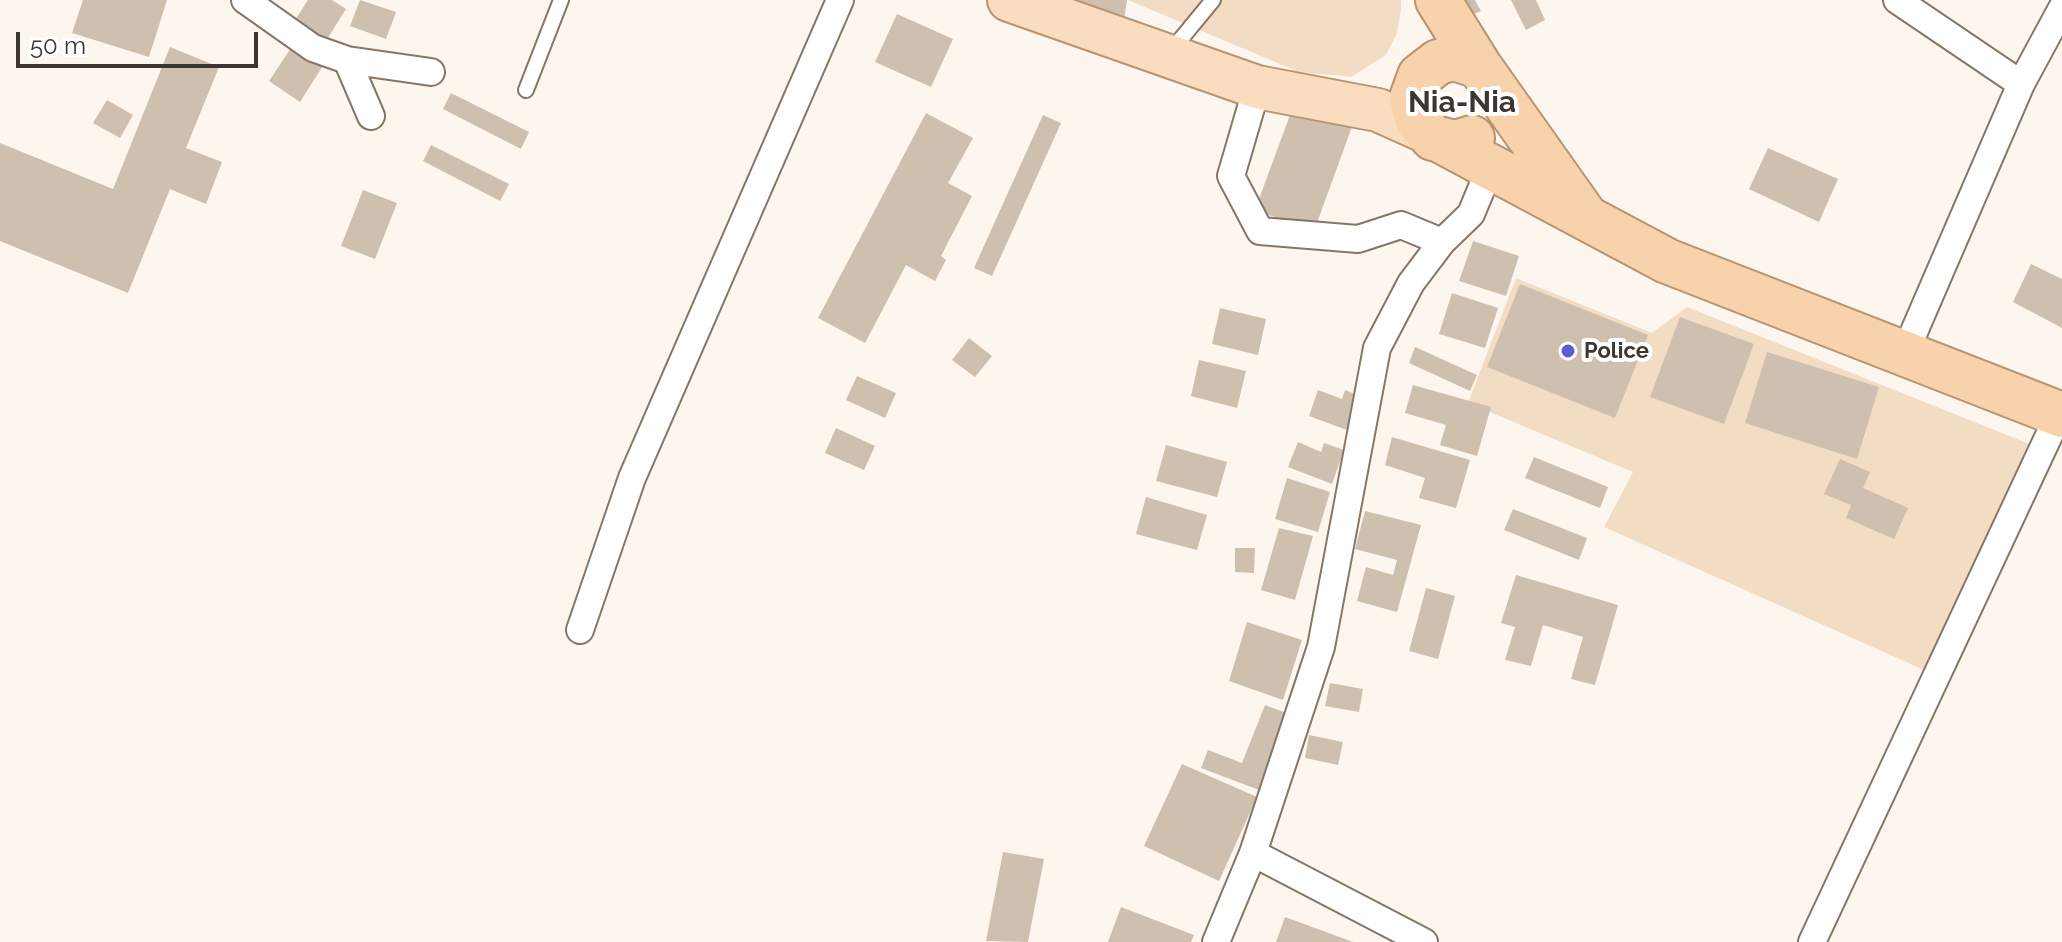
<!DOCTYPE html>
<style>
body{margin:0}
#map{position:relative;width:2062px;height:942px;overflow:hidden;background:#fdf6ef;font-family:Raleway,sans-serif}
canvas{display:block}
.scale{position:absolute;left:16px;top:32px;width:242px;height:36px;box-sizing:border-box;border:4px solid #3d3630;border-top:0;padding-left:10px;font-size:24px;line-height:28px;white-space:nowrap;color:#3d3630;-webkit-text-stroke:6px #fff;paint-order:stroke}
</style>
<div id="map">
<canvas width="2062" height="942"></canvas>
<div class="scale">50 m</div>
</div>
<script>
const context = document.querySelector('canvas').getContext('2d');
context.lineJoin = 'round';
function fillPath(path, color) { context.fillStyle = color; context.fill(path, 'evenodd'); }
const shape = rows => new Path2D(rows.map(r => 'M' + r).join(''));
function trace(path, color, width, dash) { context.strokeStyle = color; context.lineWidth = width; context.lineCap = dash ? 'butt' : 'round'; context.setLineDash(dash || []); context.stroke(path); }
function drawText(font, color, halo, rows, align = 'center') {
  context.font = font + ' Raleway,sans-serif'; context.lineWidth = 8; context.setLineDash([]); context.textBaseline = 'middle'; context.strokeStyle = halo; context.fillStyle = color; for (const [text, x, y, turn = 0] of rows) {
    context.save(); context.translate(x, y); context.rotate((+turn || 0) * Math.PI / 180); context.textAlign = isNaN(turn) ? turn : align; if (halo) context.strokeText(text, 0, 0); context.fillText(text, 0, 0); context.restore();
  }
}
fillPath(shape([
 [1128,0,1401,0,1401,9,1397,33,1386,55,1351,77,1299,72],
 [1516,278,1652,333,1687,307,2032,445,1924,670,1604,527,1633,472,1468,403]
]), '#f3dcc4');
fillPath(shape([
 [83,0,167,0,149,57,72,33],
 [308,0,332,0,346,9,321,49,290,28],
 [360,0,396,12,386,39,350,26],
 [1066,0,1127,0,1124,20],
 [1449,0,1475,0,1481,11,1459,21],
 [1511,0,1536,0,1545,20,1526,30],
 [897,14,953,39,931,87,875,62],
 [295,42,326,61,300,102,269,81],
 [170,47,219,67,186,148,222,162,206,204,170,189,128,293,0,241,0,143,113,189],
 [451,93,529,132,521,149,443,109],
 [107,100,133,115,120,138,93,123],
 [1294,104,1353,124,1314,231,1255,210],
 [926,113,973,138,948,183,972,196,941,256,946,260,935,281,906,265,865,343,818,318],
 [1043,115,1061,123,992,276,974,268],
 [431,145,509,184,500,201,423,161],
 [1768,148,1838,179,1819,222,1749,189],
 [363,190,397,203,375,259,341,246],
 [1473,241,1519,256,1506,296,1459,281],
 [2031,264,2062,279,2062,328,2013,302],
 [1520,284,1648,335,1615,418,1487,367],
 [1452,293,1498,308,1485,348,1439,334],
 [1220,308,1266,319,1258,355,1212,344],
 [1680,317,1754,344,1724,424,1650,397],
 [969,338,992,356,975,377,952,360],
 [1415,347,1477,375,1470,391,1409,363],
 [1767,352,1879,387,1857,459,1745,423],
 [1199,360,1246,371,1237,408,1191,396],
 [857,376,896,393,885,418,846,400],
 [1413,385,1491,407,1477,456,1440,445,1446,425,1405,413],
 [1318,390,1342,399,1345,390,1365,398,1352,432,1309,416],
 [836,428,875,446,864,470,825,453],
 [1392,437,1470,460,1456,508,1419,498,1425,478,1385,465],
 [1298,442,1321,452,1324,443,1344,450,1332,484,1288,467],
 [1166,445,1227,462,1217,497,1156,481],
 [1534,457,1608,487,1600,508,1525,478],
 [1840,459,1870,472,1863,488,1908,508,1894,539,1846,518,1851,505,1824,494],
 [1287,478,1330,492,1318,532,1275,519],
 [1146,497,1207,515,1197,550,1136,534],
 [1513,509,1587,538,1579,560,1504,530],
 [1365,511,1421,525,1397,612,1357,601,1366,567,1393,575,1397,560,1355,549],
 [1279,528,1313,536,1295,600,1261,590],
 [1235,548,1255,548,1254,573,1235,572],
 [1516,575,1618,605,1595,685,1571,679,1583,637,1543,625,1531,666,1505,660,1515,627,1501,623],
 [1426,588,1455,596,1438,659,1409,651],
 [1247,622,1302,640,1283,700,1229,681],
 [1330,683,1363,689,1359,712,1325,706],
 [1265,705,1289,714,1259,790,1201,768,1208,750,1242,763],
 [1309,735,1343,742,1338,765,1305,758],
 [1182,764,1257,797,1219,881,1144,846],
 [1003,852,1044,859,1028,942,986,941],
 [1121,907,1194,935,1191,942,1108,942],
 [1285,917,1353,942,1276,942]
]), '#cfbfaf');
const service = shape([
 [1171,51,1213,0],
 [526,90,561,0]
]);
const minor = shape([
 [245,0,313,48,347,60,371,116],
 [1897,0,2021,84],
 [347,60,431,72],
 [1257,87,1231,176,1260,231,1358,239,1401,225,1442,242],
 [1904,355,2021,84,2062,8],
 [580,630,632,478,840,0],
 [1253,853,1424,942],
 [1216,942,1253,853,1321,647,1377,348,1411,283,1442,242,1471,214,1490,168],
 [1812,942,2059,414]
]);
const primary = shape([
 [1009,0,1257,87,1378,110,1425,131]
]);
const trunk = shape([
 [1438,0,1479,66,1583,213],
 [1472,138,1456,143,1433,138,1418,121,1412,98,1420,76,1438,62,1454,58,1479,66],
 [1444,142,1667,261,2062,415]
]);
trace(service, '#857667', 18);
trace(minor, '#857667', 30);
trace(primary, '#b69471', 46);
trace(trunk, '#b69471', 48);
trace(service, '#fff', 14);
trace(minor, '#fff', 26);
trace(primary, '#faddbf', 42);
trace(trunk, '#f8d2aa', 44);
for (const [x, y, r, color] of [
 [1568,351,8,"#5b5dd5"]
]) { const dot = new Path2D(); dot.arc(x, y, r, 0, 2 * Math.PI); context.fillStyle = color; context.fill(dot); trace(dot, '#fff', 3); }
drawText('bold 22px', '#3d3630', '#fff', [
 ["Police",1584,351]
], 'left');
drawText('bold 30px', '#3d3630', '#fff', [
 ["Nia-Nia",1462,103]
]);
</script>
